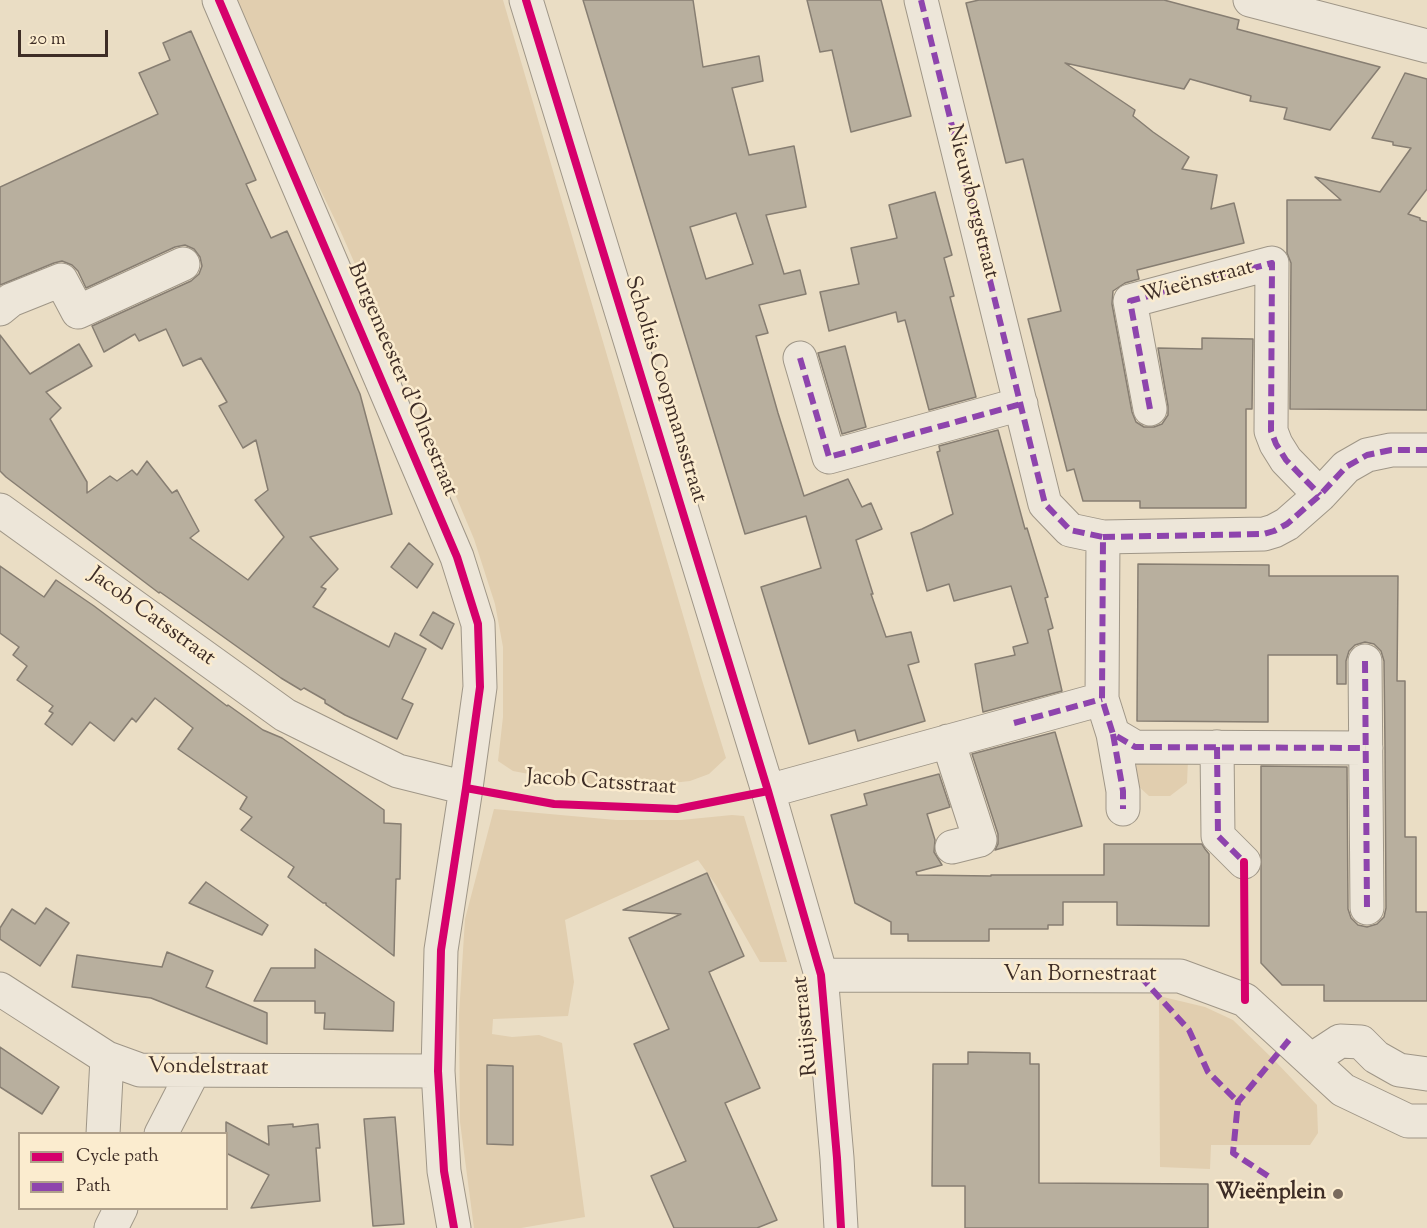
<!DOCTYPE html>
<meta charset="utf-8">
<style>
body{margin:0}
#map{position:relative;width:1427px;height:1228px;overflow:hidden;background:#eaddc4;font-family:"Sorts Mill Goudy",serif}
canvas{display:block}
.legend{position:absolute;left:18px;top:1132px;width:210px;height:78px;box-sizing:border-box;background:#fbeccf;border:2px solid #afa08b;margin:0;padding:8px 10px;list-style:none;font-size:18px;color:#3e2d26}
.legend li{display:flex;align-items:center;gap:12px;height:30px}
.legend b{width:30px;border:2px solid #afa08b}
.scale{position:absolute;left:18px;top:30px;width:90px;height:27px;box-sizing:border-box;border:3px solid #3e2d26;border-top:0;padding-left:8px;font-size:18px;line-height:21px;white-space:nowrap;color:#3e2d26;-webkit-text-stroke:4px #fbeccf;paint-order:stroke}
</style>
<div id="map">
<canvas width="1427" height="1228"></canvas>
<ul class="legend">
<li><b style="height:8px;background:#d6006c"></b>Cycle path</li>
<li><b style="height:8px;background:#8e44ad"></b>Path</li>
</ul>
<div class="scale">20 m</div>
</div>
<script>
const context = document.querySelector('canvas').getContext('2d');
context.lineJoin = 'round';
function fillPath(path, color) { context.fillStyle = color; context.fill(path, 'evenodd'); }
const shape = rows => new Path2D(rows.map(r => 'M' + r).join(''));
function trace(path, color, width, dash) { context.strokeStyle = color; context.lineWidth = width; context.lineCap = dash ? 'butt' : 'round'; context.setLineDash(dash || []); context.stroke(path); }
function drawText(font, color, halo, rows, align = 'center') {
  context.font = font + ' "Sorts Mill Goudy",serif'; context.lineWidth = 5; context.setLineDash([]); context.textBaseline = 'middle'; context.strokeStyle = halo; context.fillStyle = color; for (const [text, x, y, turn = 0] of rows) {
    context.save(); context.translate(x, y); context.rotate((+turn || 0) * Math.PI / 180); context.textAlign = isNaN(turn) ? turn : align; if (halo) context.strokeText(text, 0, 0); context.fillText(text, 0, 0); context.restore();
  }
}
fillPath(shape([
 [231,0,503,0,702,680,726,758,709,774,690,781,636,787,593,786,513,771,498,761,503,717,503,647,495,604,474,539,429,432,340,230,266,78],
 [1188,760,1187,783,1170,796,1149,796,1137,785,1136,762],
 [494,809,616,820,681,820,732,815,744,816,787,962,760,962,716,885,698,860,565,920,574,982,568,1016,493,1019,492,1034,512,1037,539,1035,562,1043,585,1217,521,1228,474,1228,460,1122,459,1015,465,919],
 [1159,996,1205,1007,1233,1020,1274,1060,1317,1105,1318,1133,1310,1145,1211,1145,1210,1169,1160,1167]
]), '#e1ceaf');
const building = shape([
 [583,0,693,0,703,67,759,56,763,81,732,88,749,155,794,146,806,207,766,215,784,274,800,270,806,294,759,305,768,333,756,336,778,413,804,496,848,479,862,507,871,503,882,529,856,540,873,594,871,594,886,637,911,632,919,662,908,665,925,721,858,741,855,730,809,744,761,587,821,568,806,516,745,534,583,0],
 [736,213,753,264,706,279,690,227,736,213],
 [807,0,881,0,911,116,851,132,832,50,820,52,807,0],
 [979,0,1164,0,1239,20,1237,29,1380,67,1330,130,1284,119,1287,108,1250,101,1251,96,1190,79,1184,89,1065,63,1135,110,1133,116,1153,132,1189,157,1182,169,1217,175,1211,209,1234,203,1244,243,1137,270,1139,279,1125,283,1113,291,1112,304,1132,412,1136,422,1144,427,1154,427,1162,424,1168,415,1168,406,1158,348,1202,349,1202,338,1253,339,1252,409,1246,409,1246,508,1140,508,1140,501,1083,501,1074,469,1067,471,1028,319,1061,311,1023,159,1006,163,966,3,979,0],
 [191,31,256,180,246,184,271,238,287,231,360,394,392,514,310,537,338,569,321,587,326,589,313,607,389,647,395,633,426,649,402,699,413,704,397,739,345,715,325,703,325,700,304,688,301,690,281,678,197,618,160,592,159,593,6,477,0,471,0,335,30,374,79,344,92,366,46,392,61,408,50,419,87,482,87,493,110,476,117,481,132,470,137,475,147,461,172,493,177,490,199,531,190,538,248,580,284,537,255,500,268,490,256,440,243,448,219,406,227,402,201,358,183,366,166,329,139,341,135,334,104,352,92,326,191,281,199,274,202,266,200,257,194,249,185,245,175,247,86,288,78,271,72,265,62,261,54,263,0,285,0,187,158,114,139,73,170,60,163,43,191,31],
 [1405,73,1427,79,1427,189,1408,214,1420,218,1420,220,1427,222,1427,410,1290,409,1291,263,1287,253,1287,200,1341,200,1315,177,1380,192,1411,148,1393,145,1393,142,1372,138,1405,73],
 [935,192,952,255,944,258,954,296,950,297,976,397,929,410,905,320,898,322,896,312,829,331,820,292,859,284,851,248,897,238,889,205,935,192],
 [845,346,866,427,842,434,818,353,845,346],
 [998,430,1025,529,1027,528,1048,597,1045,598,1053,628,1048,630,1062,691,983,712,975,664,1015,655,1013,647,1028,643,1011,586,954,601,949,584,927,591,911,533,922,529,953,514,937,452,940,451,939,446,998,430],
 [409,543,433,564,417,588,391,567,409,543],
 [1138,564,1269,565,1269,576,1398,576,1397,681,1405,681,1405,837,1416,837,1416,912,1427,912,1427,1001,1324,1001,1324,985,1282,985,1261,963,1261,766,1347,767,1348,909,1351,918,1358,925,1367,927,1377,924,1384,917,1386,908,1385,747,1384,661,1381,651,1374,644,1365,642,1355,645,1349,651,1346,661,1346,684,1337,684,1337,655,1268,655,1268,722,1137,721,1138,564],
 [0,566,44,597,56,580,94,606,227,706,228,705,263,730,282,738,384,810,384,823,401,824,400,879,396,879,394,956,326,905,326,903,323,903,288,877,294,867,241,830,252,817,240,809,247,797,178,749,193,728,155,698,136,722,132,718,114,741,90,722,72,745,45,724,53,713,49,711,53,706,17,680,27,666,13,655,19,647,0,633,0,566],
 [433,612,454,624,442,649,420,635,433,612],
 [1055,732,1082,826,995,850,998,844,998,834,972,754,1055,732],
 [939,774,950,807,927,814,935,840,934,852,942,865,916,872,917,875,991,876,991,875,1104,875,1104,844,1202,844,1205,849,1209,854,1209,926,1117,925,1117,902,1063,902,1063,925,1048,925,1048,929,989,929,989,941,908,941,908,934,891,934,891,922,855,903,831,815,867,805,864,794,939,774],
 [707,873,744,956,709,972,760,1088,725,1103,777,1220,757,1228,674,1228,651,1176,686,1161,634,1044,669,1029,629,938,681,914,623,910,707,873],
 [206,882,268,925,262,935,189,903,206,882],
 [46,908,69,923,40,966,0,939,0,928,12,909,35,924,46,908],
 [315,949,394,1002,393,1031,324,1029,325,1013,315,1013,315,1001,254,1001,271,968,315,968,315,949],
 [167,952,213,971,206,987,267,1013,267,1044,151,998,72,987,77,955,162,967,167,952],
 [0,1047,59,1087,42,1114,0,1087,0,1047],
 [968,1052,1030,1053,1030,1064,1039,1064,1039,1183,1208,1184,1208,1228,965,1228,965,1186,932,1186,933,1064,968,1064,968,1052],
 [487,1065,513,1066,513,1145,487,1144,487,1065],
 [395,1117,404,1224,373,1226,364,1119,395,1117],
 [226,1122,269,1145,268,1126,293,1124,293,1127,318,1124,320,1148,316,1148,320,1201,251,1208,269,1175,226,1153,226,1122]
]);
fillPath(building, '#b8af9e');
trace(building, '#877e72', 1.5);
const minor = shape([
 [219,0,457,557,478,624,480,687,466,788,441,950,438,1071,444,1171,454,1228],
 [526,0,768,791,821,975,837,1158,841,1228],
 [921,0,1045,504,1070,530,1103,537,1102,699,1113,734,1135,747,1366,748],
 [1250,0,1427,46],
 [0,309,11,300,61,280,78,312,183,264],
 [800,358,829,457,1021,404],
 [1150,409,1130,301,1272,263,1271,431,1276,444,1286,460,1320,495],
 [0,510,285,715,398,771,466,788],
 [1103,537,1264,534,1274,531,1287,524,1320,495,1346,467,1367,455,1391,450,1427,450],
 [1365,661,1367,908],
 [1113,734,1123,791,1123,809],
 [948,741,980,840,952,847],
 [1217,747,1218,836,1244,862],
 [768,791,1102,699],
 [821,975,1180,976,1245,1000,1343,1090,1408,1121,1427,1121],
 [0,989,107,1058,140,1070,438,1071],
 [1311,1060,1340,1041,1361,1042,1376,1057,1399,1070,1427,1074],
 [103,1134,107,1058],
 [161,1134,194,1070],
 [111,1228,121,1208]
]);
trace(minor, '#9f9687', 35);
trace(minor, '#ede6d9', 33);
trace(shape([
 [921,0,1045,504,1070,530,1103,537,1102,699,1113,734,1135,747,1366,748],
 [800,358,829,457,1021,404],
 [1150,409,1130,301,1272,263,1271,431,1276,444,1286,460,1320,495],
 [1103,537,1264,534,1274,531,1287,524,1320,495,1346,467,1367,455,1391,450,1427,450],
 [1365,661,1367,908],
 [1014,723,1102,699],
 [1113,734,1123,791,1123,809],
 [1217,747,1218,836,1244,862],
 [1140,976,1189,1030,1208,1072,1238,1102],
 [1268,1176,1233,1153,1238,1102,1289,1040]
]), '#8e44ad', 6, [12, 6]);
trace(shape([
 [219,0,457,557,478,624,480,687,466,788,441,950,438,1071,444,1171,454,1228],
 [526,0,768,791,821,975,837,1158,841,1228],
 [466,788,554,804,677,809,768,791],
 [1244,862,1245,1000]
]), '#d6006c', 8);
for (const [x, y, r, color] of [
 [1338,1194,6,"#7a6b5d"]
]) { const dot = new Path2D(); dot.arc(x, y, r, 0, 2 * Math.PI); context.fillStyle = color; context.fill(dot); trace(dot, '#fbeccf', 2); }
drawText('22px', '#3e2d26', '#fbeccf', [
 ["Nieuwborgstraat",971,202,76],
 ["Wieënstraat",1198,283,-15],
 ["Burgemeester d'Olnestraat",401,380,67],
 ["Scholtis Coopmansstraat",664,390,73],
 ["Jacob Catsstraat",151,618,36],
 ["Jacob Catsstraat",601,784,4],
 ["Van Bornestraat",1080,976],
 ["Ruijsstraat",807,1026,-96],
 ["Vondelstraat",208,1069,1]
]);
drawText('bold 22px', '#3e2d26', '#fbeccf', [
 ["Wieënplein",1326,1194]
], 'right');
</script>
